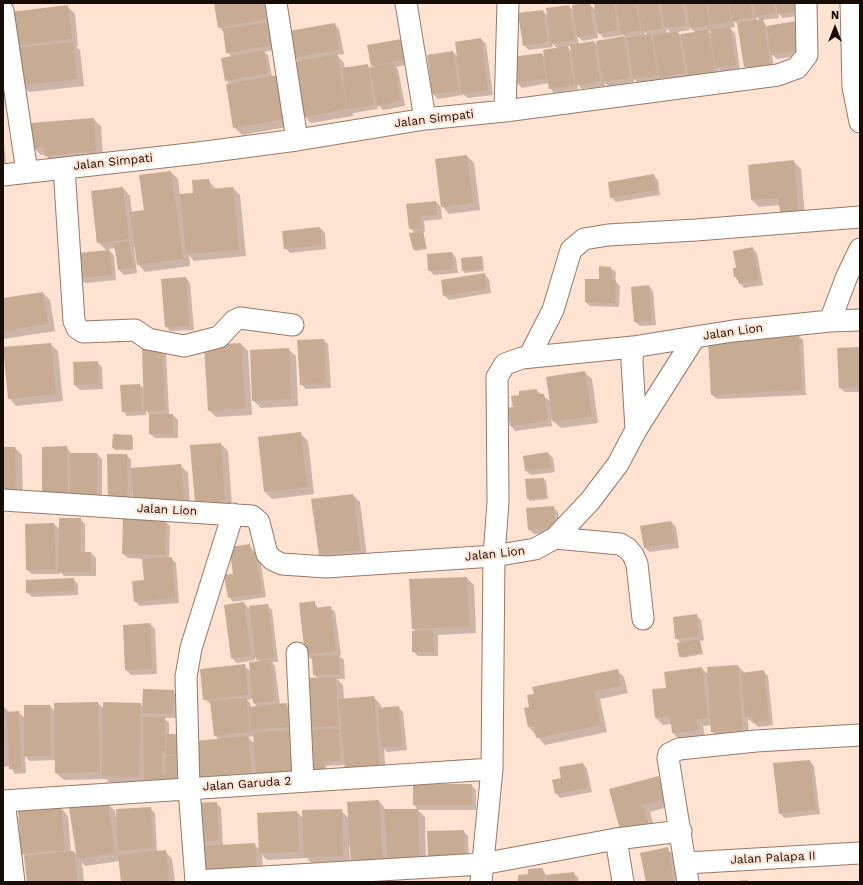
<!DOCTYPE html>
<style>
body{margin:0}
#map{position:relative;width:863px;height:885px;overflow:hidden;background:#fee2d2;font-family:"Work Sans",sans-serif}
canvas{display:block}
.frame{position:absolute;inset:0;border:4px solid #170c06;pointer-events:none}
.north{position:absolute;left:815px;top:8px;width:40px;height:40px;-webkit-text-stroke:3px #fee2d2;paint-order:stroke;rotate:0deg;font-size:11px;font-weight:700;line-height:16px;text-align:center;color:#170c06}
.north::after{content:'';display:block;margin:auto;width:14px;height:18px;background:#170c06;clip-path:polygon(50% 0,100% 100%,50% 72%,0 100%)}
</style>
<div id="map">
<canvas width="863" height="885"></canvas>
<div class="frame"></div>
<div class="north">N</div>
</div>
<script>
const context = document.querySelector('canvas').getContext('2d');
context.lineJoin = 'round';
function fillPath(path, color) { context.fillStyle = color; context.fill(path, 'evenodd'); }
const shape = rows => new Path2D(rows.map(r => 'M' + r).join(''));
function trace(path, color, width, dash) { context.strokeStyle = color; context.lineWidth = width; context.lineCap = dash ? 'butt' : 'round'; context.setLineDash(dash || []); context.stroke(path); }
function drawText(font, color, halo, rows, align = 'center') {
  context.font = font + ' "Work Sans",sans-serif'; context.lineWidth = 4; context.setLineDash([]); context.textBaseline = 'middle'; context.strokeStyle = halo; context.fillStyle = color; for (const [text, x, y, turn = 0] of rows) {
    context.save(); context.translate(x, y); context.rotate((+turn || 0) * Math.PI / 180); context.textAlign = isNaN(turn) ? turn : align; if (halo) context.strokeText(text, 0, 0); context.fillText(text, 0, 0); context.restore();
  }
}
fillPath(shape([
 [17,3,32,3,18,4],
 [215,3,267,3,277,49,264,52,268,55,272,77,292,126,242,135,234,127,230,84,226,80,232,57,227,52,224,32,219,27],
 [595,3,803,3,805,15,783,18,778,13,779,18,763,20,767,27,805,55,777,59,772,54,774,68,750,72,745,67,739,25,734,21,735,27,730,28,735,33,740,70,722,72,718,69,719,76,693,80,689,75,689,78,665,82,661,78,661,80,638,83,634,79,634,82,608,86,604,82,605,86,582,89,577,84,578,89,554,93,550,88,549,83,522,88,517,83,542,54,545,57,558,49,552,43,553,47,529,50,524,45,519,14,543,11,548,16,569,6,574,11,589,4,596,10],
 [756,16,760,20,757,21],
 [689,27,696,33,681,35,677,32,690,30],
 [666,28,671,33,667,34],
 [711,30,712,35,708,31],
 [597,31,604,38,623,35,626,37,598,41,598,46,594,42,579,44,577,36,583,41,598,38],
 [644,31,648,36,645,36],
 [567,46,571,46,572,52],
 [67,6,75,14,78,46,76,47,80,50,84,86,29,92,22,84,15,45],
 [334,24,339,29,344,54,337,55,344,63,345,69,367,65,370,68,375,68,372,65,407,45,410,64,396,67,398,69,405,106,383,110,377,104,378,109,353,113,353,116,311,123,304,116,299,62,294,57],
 [481,39,486,44,493,95,468,98,463,94,463,95,438,99,433,94,428,55,453,52,458,57],
 [93,119,101,126,103,158,52,163,45,154,41,155,33,147],
 [3,135,7,171,3,171],
 [467,156,474,163,480,210,449,214,442,206],
 [793,161,801,169,805,217,788,218,781,211,780,205,759,207,752,200,749,165],
 [171,172,178,179,180,195,194,194,208,180,216,189,233,188,240,195,246,256,194,261,189,255,190,266,145,272,138,264,136,246,134,247,137,273,124,275,119,270,116,248,108,249,114,256,116,280,85,283,80,278,107,251,98,242,123,188,130,196,132,213,145,211],
 [653,175,658,180,660,195,616,202,611,197],
 [436,202,441,207,442,219,424,221,425,232,423,232,427,249,416,251,413,249,415,233,410,228,407,205],
 [320,228,325,233,326,249,290,253,285,248],
 [752,248,757,253,763,285,744,288,735,277],
 [452,253,456,258,458,273,434,275,429,270],
 [481,257,483,259,484,271,465,273,463,270],
 [611,268,616,272,615,281,620,286,619,307,590,306,586,302],
 [484,274,489,279,491,293,449,300,444,295],
 [186,278,190,283,194,330,170,331,166,327],
 [649,286,653,291,656,325,640,326,635,322],
 [43,293,50,300,55,331,3,339,3,299],
 [798,335,803,340,806,395,717,399,712,395],
 [323,340,328,344,331,388,306,389,301,384],
 [50,344,58,351,63,401,16,406,9,398],
 [241,344,248,351,252,415,216,417,209,410],
 [143,348,166,353,169,415,173,415,178,420,178,438,155,438,150,434,150,415,146,411,146,415,127,416,123,411,140,385,144,389],
 [860,348,860,392,845,392,840,388],
 [288,349,296,356,298,406,261,408,253,400],
 [97,362,102,367,103,389,80,390,75,385],
 [584,372,592,379,598,423,561,428,551,419,552,426,515,431,511,426,514,408,536,390,550,401],
 [301,434,308,441,314,494,272,499,264,491],
 [131,436,133,438,133,450,115,450,113,448],
 [221,444,228,451,232,506,203,509,196,501],
 [67,447,71,454,97,454,102,459,102,499,48,498],
 [3,448,15,448,22,455,23,502,3,502],
 [548,453,553,458,555,472,531,475,526,471],
 [127,455,131,460,131,469,180,465,188,473,190,506,134,492,132,492,132,506,109,502],
 [543,479,546,481,548,499,530,501,528,498],
 [353,495,360,502,367,557,327,562,320,555],
 [553,507,558,512,560,532,534,534,529,529],
 [80,519,85,524,85,553,91,553,96,558,96,576,64,576,60,572,60,574,32,574,27,570,26,525,54,524,59,529],
 [165,521,170,526,169,558,171,558,176,563,179,603,140,606,135,601,145,581,143,559,128,558,123,554],
 [671,522,676,527,679,548,650,552,645,548],
 [249,545,260,558,266,597,233,602,229,597,234,575],
 [467,578,474,585,476,633,438,635,438,656,418,656,413,651,416,632,413,628],
 [73,579,78,584,78,595,32,597,27,592],
 [314,602,319,609,330,608,335,612,341,655,339,656,344,660,345,679,337,679,343,685,344,700,374,697,381,705,381,709,398,707,403,712,407,750,387,752,384,749,386,776,345,765,326,766,326,778,305,761,318,678,314,675,313,659,311,659,306,654],
 [244,603,250,610,267,605,272,610,278,662,272,662,275,666,280,705,286,705,291,709,293,732,289,732,293,736,295,776,208,784,200,777,197,742,219,740,215,735,211,704,204,699,244,665,250,671,260,662,255,657,255,660,237,663,232,658],
 [253,699,254,703,257,707,251,707,250,703,247,700],
 [254,736,255,744,248,737],
 [696,615,701,620,704,640,700,641,703,654,682,658,680,656,681,643,676,638],
 [150,624,155,629,157,674,131,675,126,670,124,626],
 [738,666,745,673,763,671,768,676,773,725,759,727,748,719,749,737,720,739,712,732,712,725,703,726,705,737,680,740,673,733,672,724,663,725,656,718,653,690,667,689,701,668,709,675],
 [617,670,624,677,628,693,600,699,607,732,545,745,529,727,531,708,535,694],
 [173,691,178,696,177,718,164,718,169,723,169,735,177,735,179,737,179,757,176,757,178,759,179,779,146,784,110,783,106,779,64,780,56,773,56,760,30,761,25,756,26,773,15,774,10,766,3,767,3,706,9,712,18,712,25,718,50,706,55,712,98,703,104,709,140,704,143,707],
 [810,761,814,766,820,814,784,818,780,813],
 [583,764,587,769,592,792,560,798,556,793,562,779],
 [658,778,666,785,671,806,650,812,655,830,628,837,610,790],
 [471,785,476,790,476,810,418,810,414,805],
 [379,801,386,810,418,810,425,817,426,865,390,868,349,845,350,863,312,864,307,858,267,860,262,855,264,882,205,847,199,841,216,803,221,808,223,846,254,844,259,849,297,812,304,819,341,810,349,819],
 [107,803,115,811,116,818,150,808,155,813,157,852,165,851,172,859,175,882,122,882,119,861,85,866,82,862,84,882,28,882,25,856,22,854,61,808,68,816,71,852,74,852,78,855],
 [463,831,468,836,469,863,434,865],
 [667,849,675,856,680,882,647,882],
 [542,869,547,876,573,873,578,877,579,882,519,882],
 [383,878,387,882,348,882],
 [747,880,749,882,728,882]
]), '#0003');
fillPath(shape([
 [214,3,263,3,266,19,218,28],
 [590,3,594,34,577,37,572,5],
 [594,3,614,3,618,30,598,34],
 [616,3,636,3,640,30,621,34],
 [638,3,658,3,662,29,642,31],
 [661,3,682,3,686,25,665,28],
 [686,3,706,3,710,25,690,28],
 [708,3,728,3,730,22,711,25],
 [729,3,750,3,753,17,732,21],
 [753,3,773,3,775,13,755,17],
 [776,3,800,3,801,11,778,14],
 [68,5,72,39,14,46,10,12],
 [569,5,575,40,551,44,546,8],
 [543,10,548,42,523,46,518,13],
 [763,19,770,64,744,67,737,23],
 [796,21,801,50,771,55,767,26],
 [269,22,273,45,226,53,223,29],
 [335,23,339,50,293,58,289,31],
 [730,27,736,65,716,68,710,30],
 [708,30,715,71,688,75,681,34],
 [678,31,685,73,659,77,653,35],
 [651,34,657,76,633,79,627,38],
 [624,36,630,78,603,82,596,41],
 [481,38,488,90,462,94,455,42],
 [402,39,406,59,371,66,367,45],
 [594,41,600,81,576,85,570,45],
 [73,42,77,79,21,85,17,48],
 [568,46,574,85,549,89,543,50],
 [264,50,268,73,225,81,221,58],
 [453,51,459,91,432,94,427,55],
 [542,53,546,79,516,83,512,57],
 [337,54,347,109,303,117,294,62],
 [394,63,401,101,377,106,370,67],
 [368,64,374,105,348,109,342,68],
 [278,75,285,119,233,128,226,84],
 [94,118,96,151,44,156,44,147,32,148,30,123],
 [467,155,473,203,441,207,435,159],
 [794,160,798,210,780,212,778,198,751,200,748,165],
 [171,171,183,259,137,265,130,212,144,210,139,175],
 [654,174,656,190,610,198,608,182],
 [209,179,210,189,233,187,239,250,186,254,180,194,193,193,192,180],
 [123,187,129,239,97,243,91,191],
 [436,201,437,215,420,216,421,228,409,229,406,204],
 [320,227,322,245,284,249,282,231],
 [423,231,426,247,413,249,409,233],
 [129,241,133,268,118,270,114,243],
 [753,247,759,280,739,284,737,277,734,277,733,268,736,268,733,251],
 [110,250,112,275,79,278,77,253],
 [452,252,453,269,428,271,427,254],
 [482,256,483,269,462,271,461,258],
 [599,266,611,267,611,280,616,280,615,303,585,302,585,279,599,279],
 [485,273,487,289,443,296,441,280],
 [186,277,189,326,165,327,161,279],
 [649,285,652,321,634,322,631,287],
 [43,292,48,324,3,331,3,298],
 [799,334,802,390,711,395,708,339],
 [324,339,326,383,300,385,297,340],
 [51,343,56,394,8,399,3,347],
 [241,343,245,408,208,411,204,345],
 [142,347,162,347,165,410,144,411],
 [860,347,860,387,839,388,837,348],
 [289,348,291,399,252,401,250,350],
 [98,361,99,384,74,385,73,362],
 [585,371,592,416,553,422,546,377],
 [140,384,142,411,122,412,120,385],
 [537,389,537,394,544,394,548,421,510,426,507,408,513,407,511,396,519,395,519,391],
 [149,414,173,414,173,434,149,434],
 [301,432,307,487,264,492,258,437],
 [113,434,132,435,131,449,112,448],
 [221,443,225,500,195,502,190,445],
 [67,446,68,493,42,494,42,447],
 [3,447,15,447,16,495,3,495],
 [548,452,551,468,525,471,523,456],
 [70,453,97,453,97,494,70,494],
 [107,454,127,454,128,502,108,502],
 [181,464,184,499,133,503,131,468],
 [544,478,546,497,527,499,525,479],
 [353,494,360,550,319,555,311,499],
 [554,506,555,528,528,530,526,508],
 [59,518,81,518,80,552,91,552,91,572,58,572],
 [123,519,166,520,165,555,122,554],
 [671,521,675,543,644,548,640,526],
 [54,523,56,569,26,570,25,524],
 [250,544,251,553,255,552,262,593,228,598,224,575,233,574,229,547],
 [172,557,175,598,134,602,132,581,144,580,142,559],
 [467,577,469,626,412,629,409,579],
 [74,578,74,591,26,593,26,580],
 [315,601,315,608,331,606,336,651,305,655,299,603],
 [244,602,251,656,231,658,224,605],
 [268,604,274,657,256,660,249,606],
 [697,614,699,636,675,639,673,617],
 [150,623,152,669,125,670,123,625],
 [433,630,434,652,412,652,412,631],
 [699,639,702,652,679,657,677,643],
 [339,655,340,674,313,675,312,656],
 [271,660,275,701,253,703,249,662],
 [245,664,248,695,203,700,200,669],
 [738,665,743,730,711,732,707,667],
 [702,667,708,718,697,719,698,730,672,733,670,716,655,718,652,689,666,688,664,672],
 [618,669,621,686,594,691,601,725,536,738,534,726,528,727,524,708,529,707,527,695,534,694,532,687],
 [764,670,769,721,754,722,753,717,745,717,741,673],
 [336,677,338,726,304,728,302,678],
 [143,689,174,690,173,714,142,713],
 [374,696,380,769,345,771,339,699],
 [246,698,250,732,214,736,210,701],
 [98,702,100,772,55,773,54,703],
 [103,702,141,703,139,777,102,776],
 [287,703,288,727,251,730,249,707],
 [24,705,50,705,51,756,24,756],
 [399,706,402,746,381,747,378,708],
 [19,711,21,769,9,769,7,712],
 [143,717,165,717,165,751,162,751,162,774,165,774,165,781,144,781],
 [339,729,340,761,304,762,303,730],
 [289,730,291,772,256,774,253,733],
 [166,734,177,734,177,755,166,755],
 [248,736,252,772,199,777,196,741],
 [165,756,176,756,177,778,166,778],
 [810,760,816,809,779,814,773,763],
 [324,762,325,776,310,777,309,763],
 [583,763,588,788,555,794,552,780,561,778,559,767],
 [659,776,664,799,643,805,648,823,620,830,609,789],
 [413,784,472,784,472,805,413,805],
 [379,800,383,861,351,864,347,802],
 [108,802,115,853,77,859,69,808],
 [217,802,219,840,198,842,196,803],
 [61,807,65,850,21,854,18,811],
 [151,807,153,848,118,851,116,809],
 [342,809,343,856,304,857,302,810],
 [385,809,418,809,419,858,387,859],
 [297,811,299,852,259,853,257,813],
 [464,830,465,859,428,860,427,831],
 [255,843,257,875,204,878,203,846],
 [668,847,674,882,646,882,640,853],
 [166,850,169,882,121,882,118,855],
 [74,851,78,882,27,882,24,856],
 [543,868,544,882,518,882,518,875,528,874,528,869],
 [574,872,575,882,547,882,546,875]
]), '#c7ab92');
const minor = shape([
 [276,3,297,140],
 [406,3,425,119],
 [851,3,853,87,860,122],
 [3,11,27,172],
 [505,111,508,3],
 [64,168,74,321,77,328,83,332,135,330,148,339,184,346,219,337,234,321,240,318,293,325],
 [3,175,198,153,297,140,425,119,505,111,778,75,797,68,807,55,806,3],
 [830,321,860,320],
 [633,347,695,337],
 [529,357,553,310,571,250,584,239,608,235,696,230,860,217],
 [3,500,252,516,259,522,267,554,273,560,282,564,326,567,494,556,535,549,555,538,590,501,618,464,636,430,695,337,733,331,830,321,847,276,860,249],
 [555,538,620,544,628,549,633,555,637,564,643,619],
 [297,653,303,780],
 [3,801,492,769],
 [4,801,14,882],
 [616,839,623,882],
 [686,863,860,853],
 [196,881,482,864,616,839,681,831],
 [196,882,189,788,186,677,191,648,233,514],
 [481,882,492,769,494,556,498,502,497,377,505,364,522,358,633,347,632,362,636,430],
 [688,882,668,758,669,754,679,749,756,741,860,735]
]);
trace(minor, '#987967', 23);
trace(minor, '#fff', 21);
drawText('12px', '#170c06', '#fee2d2', [
 ["Jalan Simpati",434,119,-7],
 ["Jalan Simpati",113,162,-6],
 ["Jalan Lion",733,332,-8],
 ["Jalan Lion",167,510,3],
 ["Jalan Lion",495,554,-6],
 ["Jalan Garuda 2",247,784,-4],
 ["Jalan Palapa II",773,858,-3]
]);
</script>
